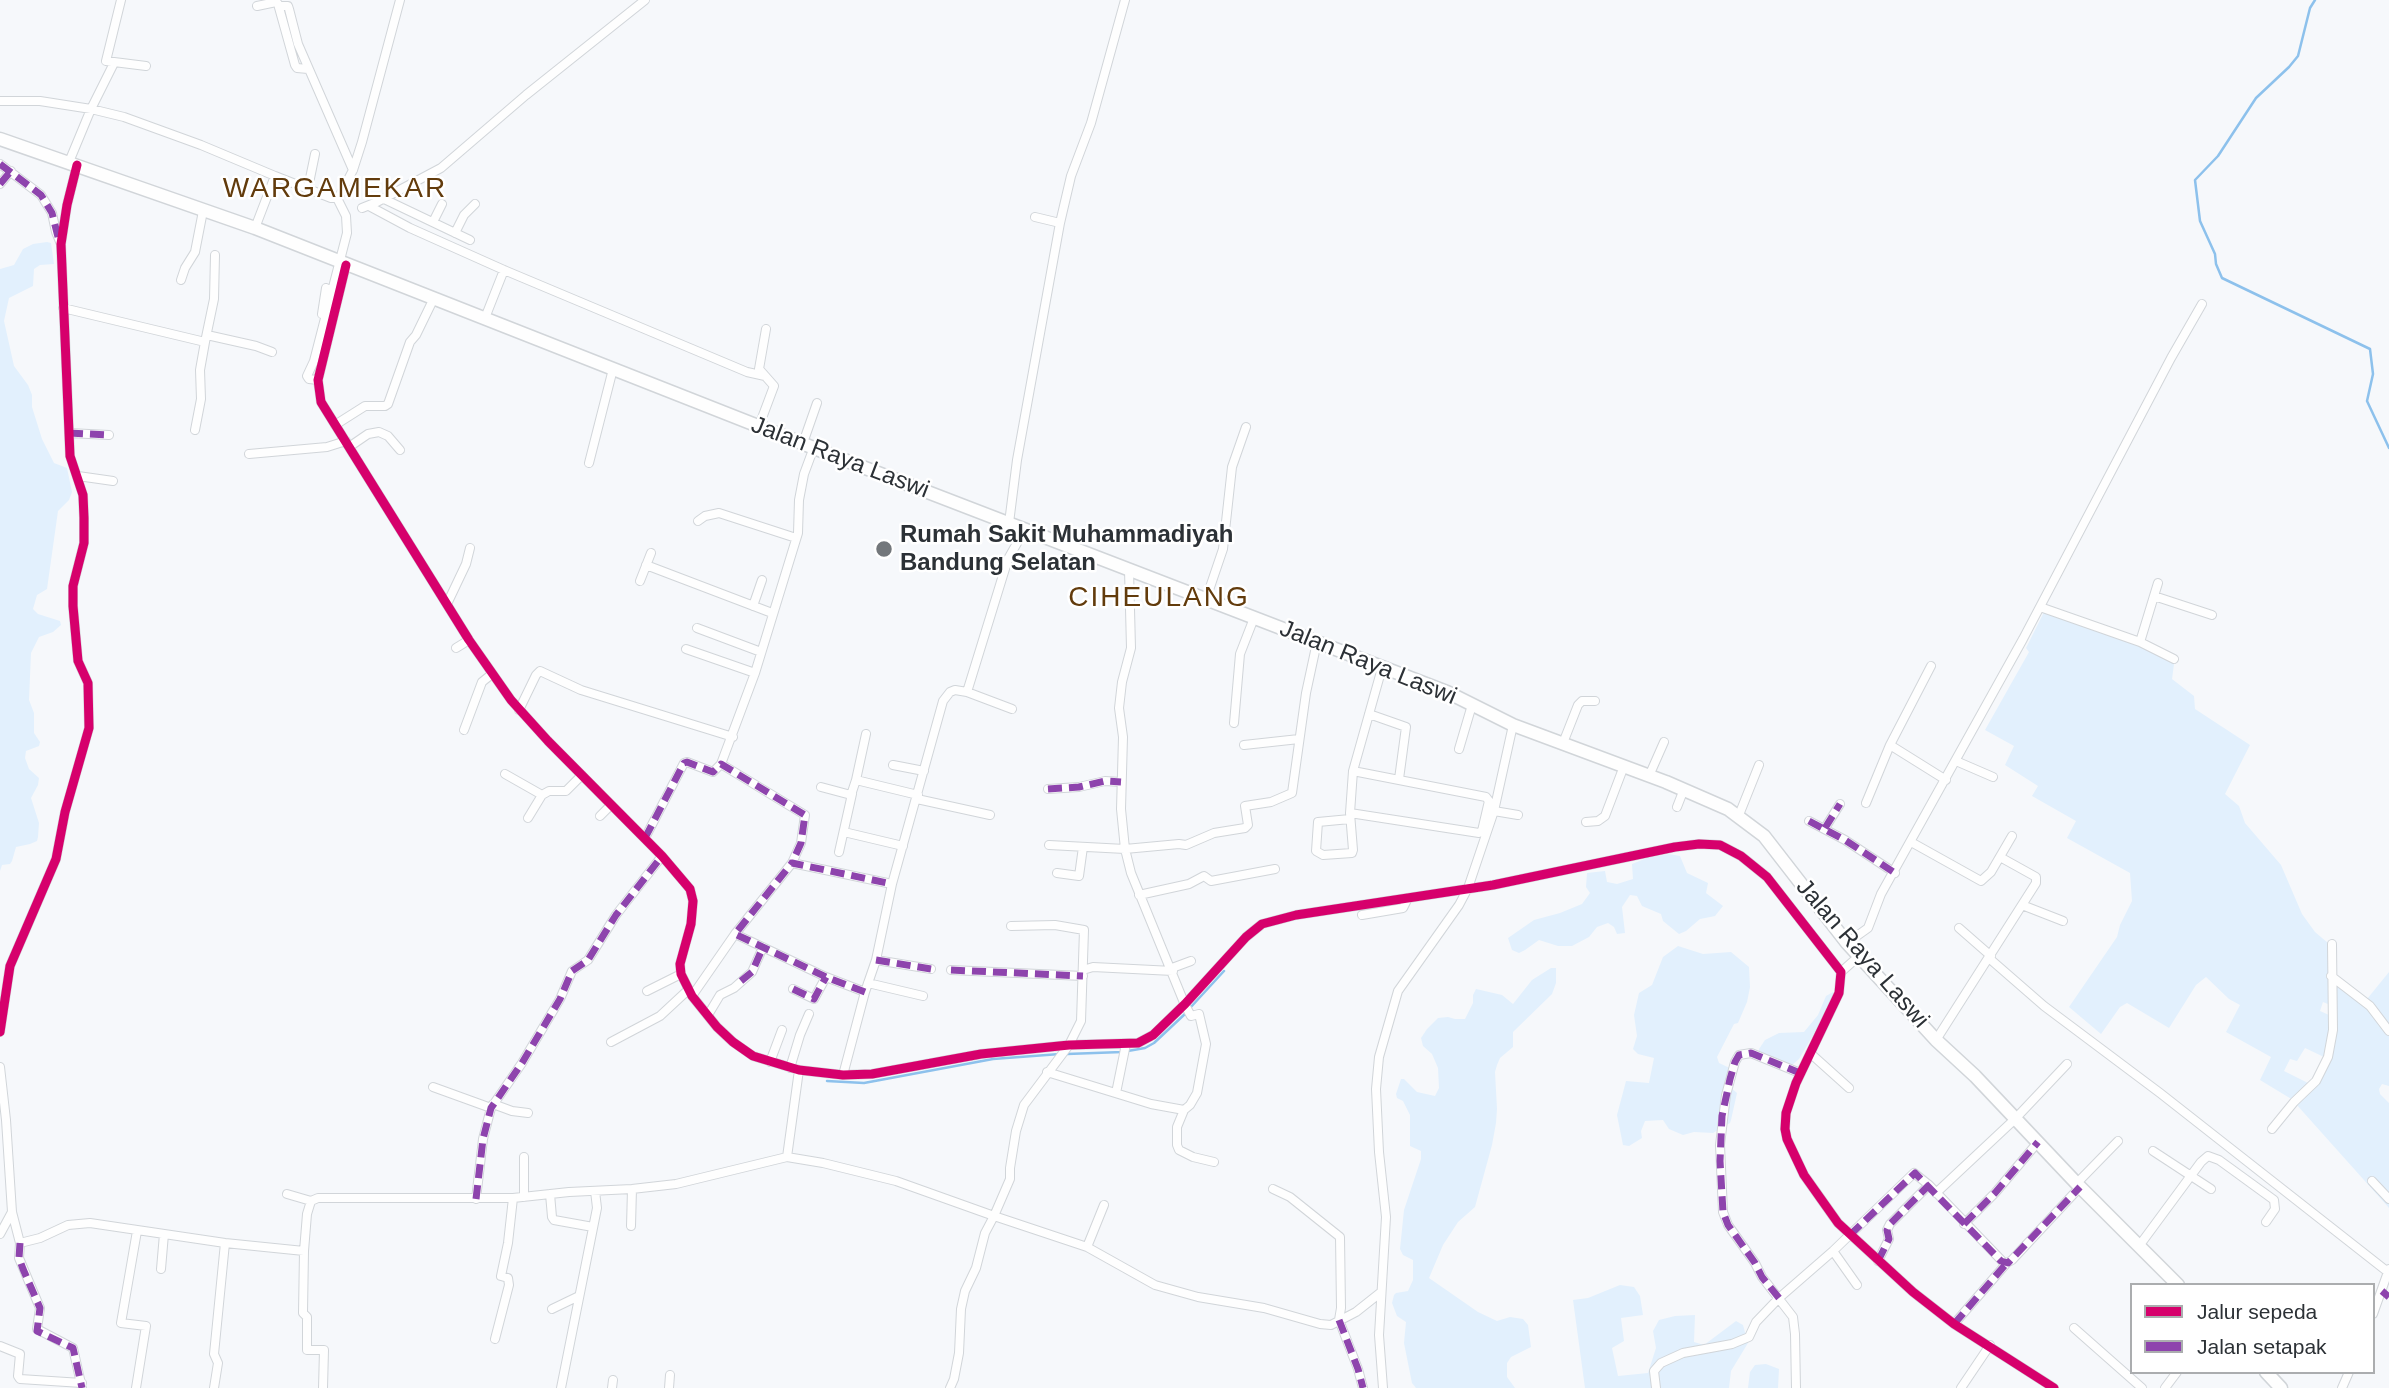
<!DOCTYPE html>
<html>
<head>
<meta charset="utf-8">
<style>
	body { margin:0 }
	#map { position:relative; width:2389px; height:1388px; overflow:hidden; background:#f6f8fb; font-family:Arial,sans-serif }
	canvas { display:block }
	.legend { position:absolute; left:2130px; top:1283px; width:245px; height:91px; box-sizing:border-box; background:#fff; border:2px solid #abadaf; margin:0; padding:9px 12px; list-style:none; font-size:21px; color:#2c3136 }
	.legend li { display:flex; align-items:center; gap:14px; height:35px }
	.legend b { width:35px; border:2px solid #abadaf }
</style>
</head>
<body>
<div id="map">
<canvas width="2389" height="1388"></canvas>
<ul class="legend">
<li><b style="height:9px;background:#d6006c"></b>Jalur sepeda</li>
<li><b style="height:9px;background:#8e44ad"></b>Jalan setapak</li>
</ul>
</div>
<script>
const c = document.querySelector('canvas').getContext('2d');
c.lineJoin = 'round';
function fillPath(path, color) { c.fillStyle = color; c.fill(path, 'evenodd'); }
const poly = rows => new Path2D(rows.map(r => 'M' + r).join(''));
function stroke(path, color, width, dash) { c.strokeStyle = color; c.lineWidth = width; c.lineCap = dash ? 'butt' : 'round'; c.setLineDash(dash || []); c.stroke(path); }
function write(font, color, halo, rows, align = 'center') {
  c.font = font + ' Arial,sans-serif'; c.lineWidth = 5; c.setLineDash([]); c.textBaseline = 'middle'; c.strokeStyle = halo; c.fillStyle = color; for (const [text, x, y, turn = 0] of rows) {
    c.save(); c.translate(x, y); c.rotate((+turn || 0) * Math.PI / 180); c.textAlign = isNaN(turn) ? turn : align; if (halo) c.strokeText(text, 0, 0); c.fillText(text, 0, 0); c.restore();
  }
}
fillPath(poly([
	[47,242,51,243,54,264,40,265,34,269,33,286,9,298,4,321,14,366,28,385,32,395,32,407,42,439,54,463,67,468,72,492,69,500,58,511,47,589,37,595,33,609,38,614,60,621,61,625,53,632,39,637,31,653,29,700,34,713,34,733,40,742,39,746,26,751,25,758,29,769,39,778,38,785,31,798,39,823,38,837,37,841,30,844,16,847,12,861,10,864,2,865,0,871,0,269,14,265,23,249,33,244],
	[2045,610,2135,642,2174,664,2172,679,2194,696,2195,709,2250,745,2225,794,2239,806,2245,823,2281,865,2302,914,2315,932,2328,943,2328,1004,2323,1002,2320,1011,2329,1015,2328,1048,2324,1057,2305,1048,2297,1061,2290,1059,2284,1071,2310,1084,2293,1100,2260,1080,2271,1057,2226,1032,2240,1005,2229,999,2206,977,2196,985,2169,1028,2127,1003,2120,1007,2101,1034,2069,1007,2117,937,2120,925,2132,901,2130,873,2067,838,2076,821,2032,796,2038,786,2005,765,2014,746,1985,730,2029,652,2026,648],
	[1669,854,1680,856,1687,873,1708,883,1706,893,1723,906,1715,916,1700,919,1686,931,1679,934,1663,921,1661,914,1642,906,1637,896,1630,895,1622,907,1625,933,1617,934,1614,927,1608,923,1597,927,1589,937,1572,946,1558,946,1539,940,1525,950,1519,953,1512,950,1508,938,1534,920,1560,913,1582,904,1590,893,1586,887,1587,873,1605,871,1607,882,1617,884,1633,879,1632,864,1647,858],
	[1678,946,1703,954,1731,952,1749,967,1750,987,1747,1002,1738,1023,1734,1024,1717,1057,1719,1063,1734,1070,1730,1087,1737,1093,1731,1120,1730,1123,1713,1133,1694,1132,1683,1135,1669,1129,1663,1120,1645,1121,1641,1131,1642,1138,1629,1146,1623,1145,1617,1115,1625,1085,1626,1081,1649,1083,1654,1058,1638,1054,1633,1049,1637,1036,1634,1015,1639,993,1652,985,1663,957],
	[1551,968,1556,968,1556,983,1552,994,1513,1032,1513,1047,1500,1058,1497,1065,1495,1072,1497,1109,1496,1123,1492,1145,1475,1207,1458,1222,1443,1245,1429,1278,1478,1312,1497,1321,1510,1317,1523,1319,1528,1325,1531,1347,1511,1357,1507,1363,1507,1377,1515,1388,1416,1388,1412,1383,1404,1343,1406,1322,1397,1316,1392,1303,1394,1295,1396,1293,1408,1291,1413,1280,1413,1260,1403,1255,1400,1249,1404,1210,1421,1159,1421,1151,1410,1146,1410,1115,1403,1101,1397,1098,1396,1094,1401,1079,1404,1079,1417,1092,1435,1096,1439,1088,1438,1068,1432,1054,1423,1046,1421,1038,1427,1029,1438,1018,1448,1017,1455,1019,1465,1019,1473,1003,1473,995,1476,989,1502,995,1513,1004,1532,980],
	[2389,972,2389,1086,2382,1084,2379,1089,2380,1094,2389,1103,2389,1208,2296,1104,2332,1052,2335,983,2363,1004],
	[1833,992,1834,996,1818,1027,1799,1059,1790,1067,1759,1053,1759,1049,1765,1040,1779,1033,1804,1032,1818,1015,1826,996],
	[1620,1285,1634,1287,1640,1296,1643,1315,1621,1318,1624,1341,1612,1348,1618,1376,1648,1373,1656,1348,1653,1331,1659,1320,1675,1316,1695,1315,1694,1342,1704,1345,1736,1321,1743,1325,1748,1343,1731,1371,1729,1388,1585,1388,1573,1300,1588,1298],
	[1766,1364,1779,1369,1778,1388,1748,1388,1750,1372,1755,1365]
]), '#e2f0fd');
stroke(poly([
	[2315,0,2310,8,2298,56,2289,67,2256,98,2218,156,2195,180,2200,221,2215,254,2216,264,2222,278,2370,349,2373,374,2367,401,2389,448],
	[1190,1008,1224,971],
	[1067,1054,1122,1052,1145,1048,1154,1043,1186,1013],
	[827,1081,864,1083,993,1059,1060,1054]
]), '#8dc1ec', 2.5);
const minor = poly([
	[121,0,106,61,146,66],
	[275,0,278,4,295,65,297,68,308,69],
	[257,6,276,2],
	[279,6,288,6,289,9,298,44,353,170],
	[0,101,40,101,91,109,124,117,201,145,275,176],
	[69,162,91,109,114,63],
	[0,164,41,195,52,213,56,232,61,244],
	[0,184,11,171],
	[308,188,315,154],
	[384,199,470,240],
	[369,206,410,228,504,270,747,372,765,376],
	[362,208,377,202,441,168,526,95,645,0],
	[1035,217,1060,223],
	[433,222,442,204],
	[255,228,275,176,331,198,337,198,340,195,353,170,362,142,400,0],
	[455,233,464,215,475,204],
	[346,265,318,380,321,402,469,640,511,700,548,741,662,856,690,889,693,901,691,924,680,964,681,974,692,996,717,1027,733,1042,753,1056,799,1070,843,1075,872,1074,981,1054,1069,1045,1138,1043,1153,1035,1185,1004,1246,937,1262,924,1296,915,1493,885,1675,847,1699,844,1720,845,1741,856,1767,877,1841,972,1839,993,1796,1083,1786,1113,1785,1129,1787,1139,1804,1175,1838,1223,1913,1292,1954,1324,2054,1388],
	[181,280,185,268,195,252,203,211],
	[63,308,205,342,214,299,215,255],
	[322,314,326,288],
	[485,318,504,270],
	[207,335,256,346,272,352],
	[318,380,309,379,307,376,314,361,347,233,346,216,337,198],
	[335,425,365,406,385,406,388,404,410,342,416,335,434,298],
	[759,426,774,386,759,369,766,329],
	[195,430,201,399,200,370,205,342],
	[69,433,109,435],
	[803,443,817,403],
	[349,447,368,434,379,432,388,436,400,450],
	[249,454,327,447,346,441],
	[589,463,613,369],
	[78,476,113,481],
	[698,521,705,516,719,513,796,538],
	[1009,523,1017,460,1060,223,1071,176,1091,123,1125,0],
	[646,565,772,613],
	[640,581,651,553],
	[2154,596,2158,583],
	[1206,599,1223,549,1232,467,1246,427],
	[447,604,466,564,470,548],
	[753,606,762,580],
	[2040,607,2140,642,2154,596,2212,615],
	[697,628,761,652],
	[2140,642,2174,659],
	[456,648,469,640],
	[686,649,755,673],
	[1931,666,1890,745,1946,780],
	[967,692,1012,709],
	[519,710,536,675,540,671,581,690,733,737],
	[1369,714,1406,727,1399,779],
	[1234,723,1240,654,1254,618],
	[464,730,482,682,492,674],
	[866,734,856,780,918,795],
	[1563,743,1578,705,1582,701,1595,701],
	[1244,745,1299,739],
	[1459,749,1472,705],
	[1956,761,1993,777],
	[721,764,805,815,801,843,792,863],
	[893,765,924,771],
	[505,774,542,795],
	[1649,776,1664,742],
	[821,787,851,795,856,780],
	[1048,789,1079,787,1105,781,1121,782],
	[917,799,990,815],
	[1866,803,1890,745],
	[1677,807,1684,789],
	[1494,811,1518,815],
	[1350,813,1479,833,1482,831,1489,801,1486,797,1353,771],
	[1739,815,1759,765],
	[600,816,611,805],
	[528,818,542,795,549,791,566,791,582,775],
	[1350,819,1318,822,1316,851,1323,855,1352,853,1353,850,1350,813,1353,771,1382,668],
	[1809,821,1845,840,1895,873],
	[1586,822,1598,821,1605,816,1624,766],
	[1825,828,1840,804],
	[844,832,903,846],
	[645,838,684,763,687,762,713,772,721,764,755,673,798,533,799,500,804,474,814,447],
	[1911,842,1981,881,1991,872,2012,836],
	[1049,845,1125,849,1179,844,1186,845,1214,833,1245,828,1248,825,1245,806,1271,802,1292,793,1306,693,1317,642],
	[839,852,852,794],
	[1057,873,1079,876,1083,847],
	[1139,895,1189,884,1204,876,1211,881,1275,869],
	[2022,905,2063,921],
	[1362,915,1403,908,1408,898],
	[1011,926,1055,925,1084,930,1081,1021,1069,1045,1024,1105,1016,1131,1010,1168,1010,1179,994,1216,1087,1247,1155,1285,1198,1297,1264,1308,1320,1324,1331,1325,1356,1312,1380,1293],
	[1959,928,1991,956],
	[735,934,826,977,865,992],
	[1847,943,1868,928,1881,894,2023,639,2171,358,2202,304],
	[1990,959,2044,1006,2160,1093,2388,1272],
	[876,960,931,969],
	[1172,968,1191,961],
	[951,970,1083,976],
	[1083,970,1093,967,1173,971],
	[1841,972,1859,956],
	[2331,976,2370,1006,2389,1031],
	[868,983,923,996],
	[793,989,814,999,826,977],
	[647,991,681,974],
	[692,996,735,934,792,863,892,884],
	[708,1015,720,995,734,988,752,972,763,947],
	[0,1032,10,966,56,859,65,812,89,728,88,683,78,661,73,606,73,586,84,543,84,518,83,495,70,456,61,244,67,205,77,165],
	[1936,1040,2036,883,2036,877,2000,857],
	[611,1042,660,1016,688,990],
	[1810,1053,1849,1088],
	[770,1062,782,1030],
	[0,1067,6,1120,12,1212,20,1243,19,1258,40,1308,37,1329,73,1348,82,1388],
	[790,1068,800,1035,809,1014],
	[799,1070,787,1157,823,1163,896,1181,994,1216,985,1233,976,1268,965,1291,961,1309,959,1353,954,1379,950,1388],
	[1047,1072,1151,1104,1184,1110,1190,1105,1197,1093,1206,1044,1199,1014,1191,1016,1185,1005,1131,873,1125,849,1121,809,1123,737,1119,708,1122,682,1131,648,1129,570],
	[843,1075,865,992,876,960,892,884,943,701,950,692,955,690,967,692,1008,559,1025,529],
	[433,1087,491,1108],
	[1116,1093,1126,1044],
	[493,1104,512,1111,528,1113],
	[1184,1110,1177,1127,1177,1145,1179,1150,1193,1157,1214,1162],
	[2272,1129,2294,1102,2316,1081,2328,1057,2333,1030,2332,944],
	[2153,1151,2211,1189],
	[524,1157,524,1197],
	[2372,1181,2389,1199],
	[2077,1183,2118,1141],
	[1273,1189,1290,1197,1340,1237,1341,1308,1339,1320,1358,1369,1363,1388],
	[1936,1193,2015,1119,2067,1064],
	[287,1194,311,1201],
	[550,1194,552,1217,554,1220,593,1227],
	[476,1199,483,1139,491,1108,522,1063,560,999,572,971,588,960,616,915,662,856],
	[1964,1224,1995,1193,2038,1142],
	[631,1226,632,1189],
	[0,1234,12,1212],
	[20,1243,40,1238,68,1225,90,1223,225,1243,304,1251],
	[2139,1246,2201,1162,2208,1156,2219,1160,2274,1200,2275,1209,2266,1222],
	[1087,1247,1104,1205],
	[1833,1251,1857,1285],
	[1878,1261,1889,1239,1887,1230,1890,1224,1929,1185],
	[161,1269,164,1234],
	[552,1309,579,1296],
	[2373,1314,2389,1269],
	[1954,1324,2006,1264],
	[2074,1328,2142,1388],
	[495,1339,509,1285,508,1278,501,1276,508,1243,513,1198],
	[0,1346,20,1354,18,1376,20,1379,82,1383],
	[136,1388,146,1326,121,1323,137,1231],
	[214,1388,218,1363,214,1354,225,1243],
	[323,1388,324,1350,307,1350,307,1317,303,1313,304,1251,307,1214,311,1201,318,1198,513,1198,569,1192,632,1189,676,1184,787,1157],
	[561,1388,597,1208,595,1191],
	[612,1388,613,1380],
	[669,1388,670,1375],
	[1383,1388,1379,1335,1386,1217,1379,1152,1376,1089,1379,1057,1398,991,1459,905,1468,888,1494,811,1513,725],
	[1656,1388,1654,1371,1661,1363,1683,1353,1732,1344,1749,1337,1756,1322,1779,1298,1833,1251,1914,1173,1929,1185,2005,1264,2012,1260,2080,1187],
	[1796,1388,1795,1334,1793,1317,1762,1277,1755,1263,1728,1225,1723,1212,1720,1145,1726,1095,1735,1062,1739,1055,1751,1053,1800,1073],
	[1961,1388,1990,1345],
	[2165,1388,2177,1372],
	[2342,1388,2349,1372]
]);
const primary = poly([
	[0,139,255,228,847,461,1447,692,1513,725,1666,782,1728,809,1764,836,1847,943,1936,1040,1975,1076,2080,1187,2178,1285],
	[2266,1372,2281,1388]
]);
stroke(minor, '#d1d5d9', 10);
stroke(primary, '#d1d5d9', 15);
stroke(minor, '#fefefe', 8);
stroke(primary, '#fefefe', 12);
stroke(poly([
	[0,164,41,195,52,213,58,237],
	[0,184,11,171],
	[69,433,109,435],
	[1048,789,1079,787,1105,781,1121,782],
	[1809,821,1845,840,1895,873],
	[1825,828,1840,804],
	[645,838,684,763,687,762,713,772,721,764,805,815,801,843,792,863],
	[876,960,931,969],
	[951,970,1083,976],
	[741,981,752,972,763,947],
	[793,989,814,999,826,977],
	[865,992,826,977,735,934,792,863,892,884],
	[476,1199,483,1139,491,1108,522,1063,560,999,572,971,588,960,616,915,662,856],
	[1964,1224,1995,1193,2038,1142],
	[1850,1235,1915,1173,2001,1261,2008,1263,2080,1187],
	[20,1243,19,1258,23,1269,40,1308,37,1331,73,1348,82,1388],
	[1878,1261,1889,1239,1887,1230,1890,1224,1929,1185],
	[2382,1291,2389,1297],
	[1779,1298,1762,1277,1755,1263,1728,1225,1723,1212,1720,1161,1722,1116,1730,1079,1735,1062,1739,1055,1751,1053,1800,1073],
	[1339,1320,1358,1369,1363,1388],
	[1954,1324,2006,1264]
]), '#8e44ad', 7, [14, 7]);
stroke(poly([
	[346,265,318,380,321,402,469,640,511,700,548,741,662,856,690,889,693,901,691,924,680,964,681,974,692,996,717,1027,733,1042,753,1056,799,1070,843,1075,872,1074,981,1054,1069,1045,1138,1043,1153,1035,1185,1004,1246,937,1262,924,1296,915,1493,885,1675,847,1699,844,1720,845,1741,856,1767,877,1841,972,1839,993,1796,1083,1786,1113,1785,1129,1787,1139,1804,1175,1838,1223,1913,1292,1954,1324,2054,1388],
	[0,1032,10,966,56,859,65,812,89,728,88,683,78,661,73,606,73,586,84,543,84,518,83,495,70,456,61,244,67,205,77,165]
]), '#d6006c', 9);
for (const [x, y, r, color] of [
	[884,549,9,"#73777b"]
]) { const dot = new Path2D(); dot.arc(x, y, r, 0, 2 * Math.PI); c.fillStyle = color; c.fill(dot); stroke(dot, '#fff', 2.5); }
write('24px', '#2c3136', '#fff', [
	["Jalan Raya Laswi",840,458,21],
	["Jalan Raya Laswi",1368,663,22],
	["Jalan Raya Laswi",1862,954,49]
]);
write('bold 24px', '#2c3136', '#fff', [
	["Rumah Sakit Muhammadiyah",900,535],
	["Bandung Selatan",900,563]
], 'left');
c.letterSpacing = '2px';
write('28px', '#623b0c', '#fff', [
	["WARGAMEKAR",335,189],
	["CIHEULANG",1159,598]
]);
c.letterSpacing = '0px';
</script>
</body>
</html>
